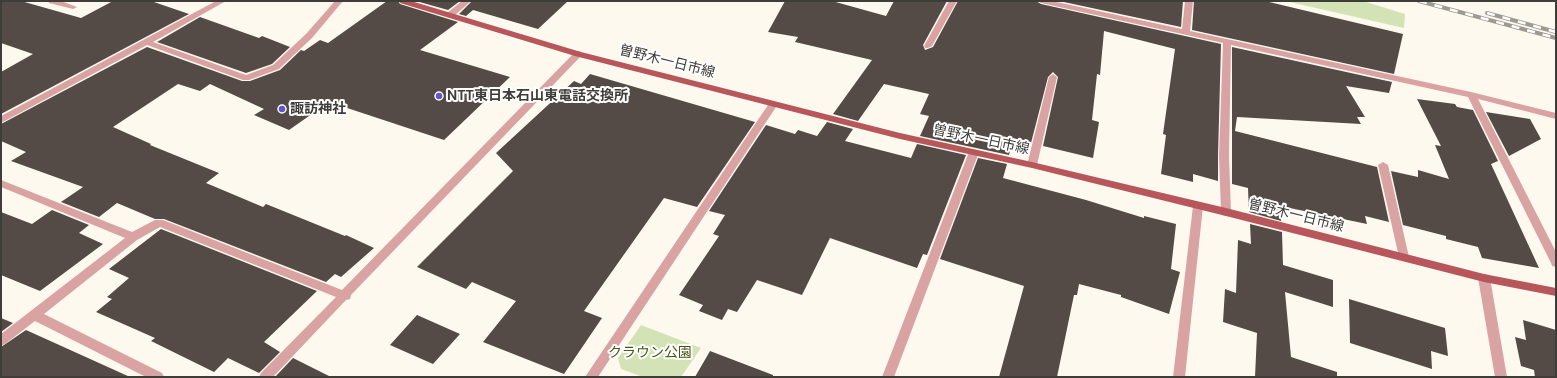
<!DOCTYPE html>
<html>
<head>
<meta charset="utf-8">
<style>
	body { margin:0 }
	#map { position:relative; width:1557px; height:378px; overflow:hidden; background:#fdf9ef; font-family:"DM Sans",sans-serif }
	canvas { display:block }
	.frame { position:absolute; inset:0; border:2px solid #3e3d39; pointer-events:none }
</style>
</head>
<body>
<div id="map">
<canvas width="1557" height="378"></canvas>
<div class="frame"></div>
</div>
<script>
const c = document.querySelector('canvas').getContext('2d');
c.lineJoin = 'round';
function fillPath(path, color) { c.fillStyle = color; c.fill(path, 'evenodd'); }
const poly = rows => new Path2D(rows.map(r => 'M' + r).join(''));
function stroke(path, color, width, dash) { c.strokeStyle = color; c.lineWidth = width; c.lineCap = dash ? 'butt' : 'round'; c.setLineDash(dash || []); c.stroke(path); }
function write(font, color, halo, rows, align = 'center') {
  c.font = font + ' "DM Sans","Noto Sans JP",sans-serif'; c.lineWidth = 4; c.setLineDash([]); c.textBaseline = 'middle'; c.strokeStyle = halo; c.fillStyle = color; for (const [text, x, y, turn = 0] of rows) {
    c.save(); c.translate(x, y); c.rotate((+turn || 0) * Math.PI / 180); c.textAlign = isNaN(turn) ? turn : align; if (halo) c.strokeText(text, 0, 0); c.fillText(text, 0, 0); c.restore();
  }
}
fillPath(poly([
	[1285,1,1363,1,1405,14,1404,28],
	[641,325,701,348,681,377,643,377,621,369,618,358]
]), '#d4e3b6');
fillPath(poly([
	[1,1,21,1,81,18,113,1,151,1,189,14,1,114,1,72,33,54,1,43],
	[387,1,398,1,400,4,458,22,420,50,510,77,444,140,329,102,289,130,254,115,264,109,210,84,200,91,178,84,113,127,151,144,150,145,219,173,206,183,263,207,266,204,345,236,346,235,374,248,341,277,335,274,326,282,164,219,155,219,117,203,99,217,61,202,83,187,11,161,26,152,1,141,1,124,147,47,242,81,250,81,280,70,301,50,304,51,320,40,328,43],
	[416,1,460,1,448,10],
	[472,1,568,1,538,29,473,10,466,16,459,14],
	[785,1,832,1,886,16,894,1,947,1,923,45,925,50,933,47,958,1,1036,1,1041,4,1221,44,1218,156,1218,181,1193,174,1193,182,1161,174,1166,135,1163,134,1175,49,1104,31,1100,75,1097,74,1092,120,1099,122,1093,158,1043,146,1058,77,1053,72,1048,77,1031,143,1013,138,1009,155,920,136,929,116,920,114,929,94,884,84,858,121,833,114,872,60,795,42,798,37,768,32],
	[1059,1,1183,1,1181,27],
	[1194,1,1265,1,1403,34,1394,74,1192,30],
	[200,17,259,38,262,36,290,47,272,64,246,73,157,42],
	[1232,47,1392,82,1389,93,1346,86,1365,117,1357,117,1361,124,1237,117,1235,131,1377,167,1389,222,1365,216,1367,224,1280,206,1281,221,1249,212,1248,188,1232,184],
	[590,74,755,122,697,207,664,198,584,311,602,318,564,374,483,342,516,301,472,282,466,289,417,267,513,171,496,153,574,81,581,84],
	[1417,99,1455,104,1457,107,1473,110,1498,161,1491,164,1539,268,1482,258,1478,247,1446,239,1446,236,1403,225,1391,171,1418,177,1418,170,1449,179,1435,145,1441,146],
	[1486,112,1530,119,1541,139,1509,156],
	[827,122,853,129,845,141,911,158,917,144,966,155,927,255,923,254,917,268,830,238,802,295,757,280,737,312,728,309,722,320,699,311,703,305,679,295,719,236,713,234,725,215,709,211,766,125,795,134,798,130,817,136],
	[978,158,1007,164,1003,178,1086,200,1144,218,1144,216,1176,224,1171,269,1180,272,1169,314,1121,297,1121,295,1079,284,1077,295,1074,295,1057,377,999,377,1024,286,940,259],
	[52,210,89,225,79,233,103,244,40,291,1,275,1,212,32,224],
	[1250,224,1282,232,1283,265,1333,280,1333,307,1285,292,1291,357,1337,372,1337,377,1255,377,1257,333,1223,322,1225,289,1236,293,1238,240,1251,244],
	[161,229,317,291,264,342,280,352,259,373,228,358,214,372,151,341,155,338,96,312,112,299,107,297,129,278,109,269],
	[1349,299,1445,328,1448,356,1431,351,1432,369,1350,343],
	[417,315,460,334,433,364,390,345],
	[1,318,13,323,1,332],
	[1523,320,1556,330,1556,377,1535,377,1534,370,1521,366,1515,337,1526,340],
	[26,330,130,377,1,377,1,347],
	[710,351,773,375,773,377,695,377],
	[293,358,331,377,275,377]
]), '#544b47');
fillPath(poly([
	[48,1,61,1,77,7,73,9,49,3,48,1],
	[216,1,226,1,153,42,246,75,273,65,306,34,335,1,343,1,312,38,279,69,249,80,243,80,147,45,1,123,1,116,216,1],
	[462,1,471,1,453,17,447,17,447,13,462,1],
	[949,1,957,1,932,46,928,48,925,48,924,46,949,1],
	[1037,1,1052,1,1182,29,1185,1,1193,1,1190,31,1471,92,1556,113,1556,119,1478,99,1556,252,1556,267,1552,266,1551,263,1468,97,1231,45,1229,156,1231,212,1230,215,1226,216,1222,215,1221,212,1219,156,1223,43,1041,3,1037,1],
	[578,51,581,52,582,54,581,56,351,295,350,299,346,300,273,377,259,377,261,373,336,297,160,227,137,240,44,314,162,373,164,377,146,377,35,321,5,344,1,346,1,334,125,238,1,187,1,180,132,232,155,220,163,220,342,290,575,52,578,51],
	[1053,74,1057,77,1037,165,1032,168,1027,165,1049,77,1053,74],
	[773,101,778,104,598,377,585,377,770,102,773,101],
	[974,149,979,152,894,377,882,377,969,152,974,149],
	[1383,162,1388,165,1409,257,1408,260,1404,261,1400,260,1399,257,1378,165,1383,162],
	[1198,202,1202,203,1203,206,1185,377,1173,377,1193,206,1194,203,1198,202],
	[1484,274,1488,275,1490,278,1507,377,1495,377,1478,278,1480,275,1484,274]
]), '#daa3a3');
fillPath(poly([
	[399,1,411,1,581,52,900,133,1032,162,1226,208,1484,274,1556,288,1556,296,1484,282,1226,216,1032,168,900,139,575,56,400,3,399,1]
]), '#b7575b');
const rail = poly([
	[1419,1,1556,38],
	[1487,13,1556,32]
]);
stroke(rail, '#9d9a93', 4);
stroke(rail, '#fff', 2.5, [8]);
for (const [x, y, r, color] of [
	[439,96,4,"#6553cc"],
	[282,109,4,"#6553cc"]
]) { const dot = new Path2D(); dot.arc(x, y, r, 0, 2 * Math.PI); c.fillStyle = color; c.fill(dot); stroke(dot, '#fff', 1.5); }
write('14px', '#3e3d39', '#fff', [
	["曽野木一日市線",667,62,14],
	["曽野木一日市線",981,140,12],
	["曽野木一日市線",1296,216,14]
]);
write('bold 14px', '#3e3d39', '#fff', [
	["NTT東日本石山東電話交換所",447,96],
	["諏訪神社",290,109]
], 'left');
write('14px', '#475714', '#fff', [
	["クラウン公園",650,353]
]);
</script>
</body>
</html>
